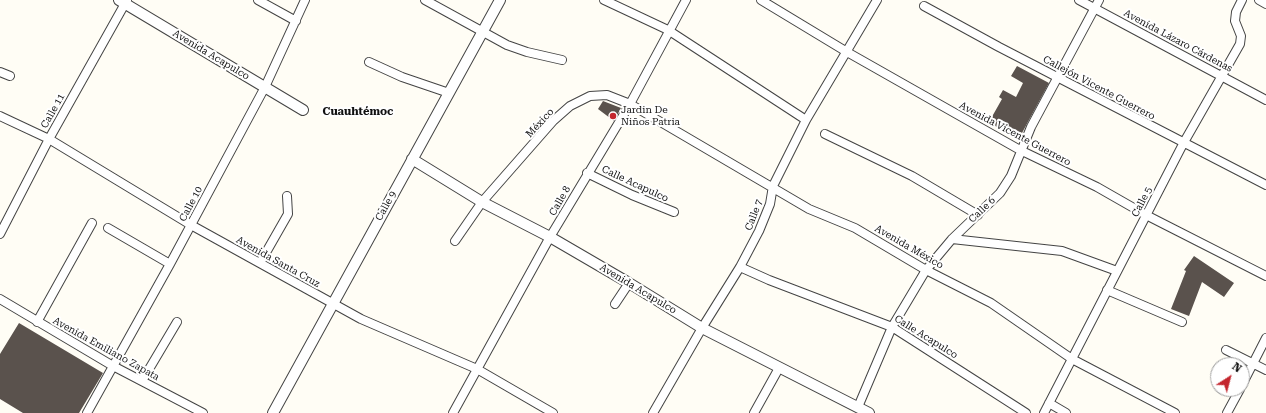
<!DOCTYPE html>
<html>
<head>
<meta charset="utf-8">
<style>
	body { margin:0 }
	#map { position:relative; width:1266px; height:413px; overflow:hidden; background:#fffdf5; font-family:"Roboto Serif",serif }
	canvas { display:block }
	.north { position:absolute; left:1210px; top:357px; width:40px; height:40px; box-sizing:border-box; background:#fff; border:1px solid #a0a0a0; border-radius:50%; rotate:36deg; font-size:11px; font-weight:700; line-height:16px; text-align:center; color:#111 }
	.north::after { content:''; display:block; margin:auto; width:14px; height:18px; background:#c4262e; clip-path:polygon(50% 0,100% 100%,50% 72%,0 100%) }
</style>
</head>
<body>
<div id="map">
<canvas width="1266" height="413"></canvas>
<div class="north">N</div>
</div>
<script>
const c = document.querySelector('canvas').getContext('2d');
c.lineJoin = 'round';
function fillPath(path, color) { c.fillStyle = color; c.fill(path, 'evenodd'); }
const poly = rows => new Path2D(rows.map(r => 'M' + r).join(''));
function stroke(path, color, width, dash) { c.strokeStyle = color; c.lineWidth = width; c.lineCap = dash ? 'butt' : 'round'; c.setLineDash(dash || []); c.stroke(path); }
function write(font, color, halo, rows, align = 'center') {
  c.font = font + ' "Roboto Serif",serif'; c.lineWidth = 4; c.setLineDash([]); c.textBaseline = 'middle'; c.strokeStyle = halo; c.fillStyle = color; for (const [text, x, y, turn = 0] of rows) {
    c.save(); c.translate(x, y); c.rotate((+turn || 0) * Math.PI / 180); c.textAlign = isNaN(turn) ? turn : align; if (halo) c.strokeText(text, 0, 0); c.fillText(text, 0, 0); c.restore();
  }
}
fillPath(poly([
	[1017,66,1049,83,1022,133,1020,132,1016,139,989,122,1002,99,999,97,1003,90,1016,97,1023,83,1011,76],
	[603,101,621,108,614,121,598,109],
	[1194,256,1234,283,1224,297,1202,282,1189,316,1171,309,1186,271,1184,270],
	[19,323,103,373,79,413,23,413,0,399,0,354]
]), '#5a524d');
const minor = poly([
	[258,0,296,21],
	[425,0,507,45,527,52,562,60],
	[604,0,668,30,806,120],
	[761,0,847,52,1020,150,1097,187,1146,215,1266,276],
	[1079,0,1266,100],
	[1259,0,1266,4],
	[924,6,999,47,1266,185],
	[369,62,402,77,449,93],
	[0,72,10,76],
	[0,116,49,139,191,225,361,319,477,369,553,413],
	[825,134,912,176,978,215],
	[587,173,632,195,674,212],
	[108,228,170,264],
	[0,234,49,139,127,0],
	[952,239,1062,251,1117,271],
	[455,241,482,202,553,121,570,106,590,96,607,95,630,104,809,209,855,228,926,270,991,303,1072,359,1175,413],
	[260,263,288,214,287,196],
	[740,267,769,280,892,327,1026,413],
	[1107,290,1182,322],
	[0,299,113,366,203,413],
	[615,304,629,283],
	[37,322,92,223],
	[1226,350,1266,370],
	[142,381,177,322],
	[1242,385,1266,338],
	[1049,403,1066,413],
	[858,407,892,327,926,270,952,239,1000,193,1011,176,1031,127,1099,0],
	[87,413,170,264,265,87,305,0],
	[453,413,550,237,630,104,686,0],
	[653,413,702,328,740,267,759,231,770,204,773,186,806,120,877,0],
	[754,413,779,368],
	[1044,413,1183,144,1240,44,1241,36,1235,21,1236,12,1242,0],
	[1227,413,1240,389]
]);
const tertiary = poly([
	[119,0,303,110],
	[412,159,482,202,550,237,629,283,702,328,869,413],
	[273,413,500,0]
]);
stroke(minor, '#444', 10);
stroke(tertiary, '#444', 12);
stroke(minor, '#fff', 8);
stroke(tertiary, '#fff', 10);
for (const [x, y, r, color] of [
	[613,116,4,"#c4262e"]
]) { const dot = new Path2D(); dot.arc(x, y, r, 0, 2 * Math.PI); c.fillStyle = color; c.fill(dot); stroke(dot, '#fff', 1.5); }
write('10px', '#111', '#fff', [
	["Avenida Lázaro Cárdenas",1178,41,28],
	["Avenida Acapulco",211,55,31],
	["Callejón Vicente Guerrero",1099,88,28],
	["Calle 11",53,111,-61],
	["México",540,123,-47],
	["Avenida Vicente Guerrero",1015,134,28],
	["Calle Acapulco",635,184,25],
	["Calle 8",560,201,-60],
	["Calle 5",1142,202,-63],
	["Calle 10",191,204,-62],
	["Calle 9",386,206,-61],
	["Calle 6",982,210,-44],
	["Calle 7",754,215,-69],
	["Avenida México",909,247,30],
	["Avenida Santa Cruz",278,262,29],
	["Avenida Acapulco",638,289,31],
	["Calle Acapulco",926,337,32],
	["Avenida Emiliano Zapata",106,349,29]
]);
write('10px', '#111', '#fff', [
	["Jardin De",621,110],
	["Niños Patria",621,122]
], 'left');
write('bold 11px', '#111', '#fff', [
	["Cuauhtémoc",358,112]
]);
</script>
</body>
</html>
